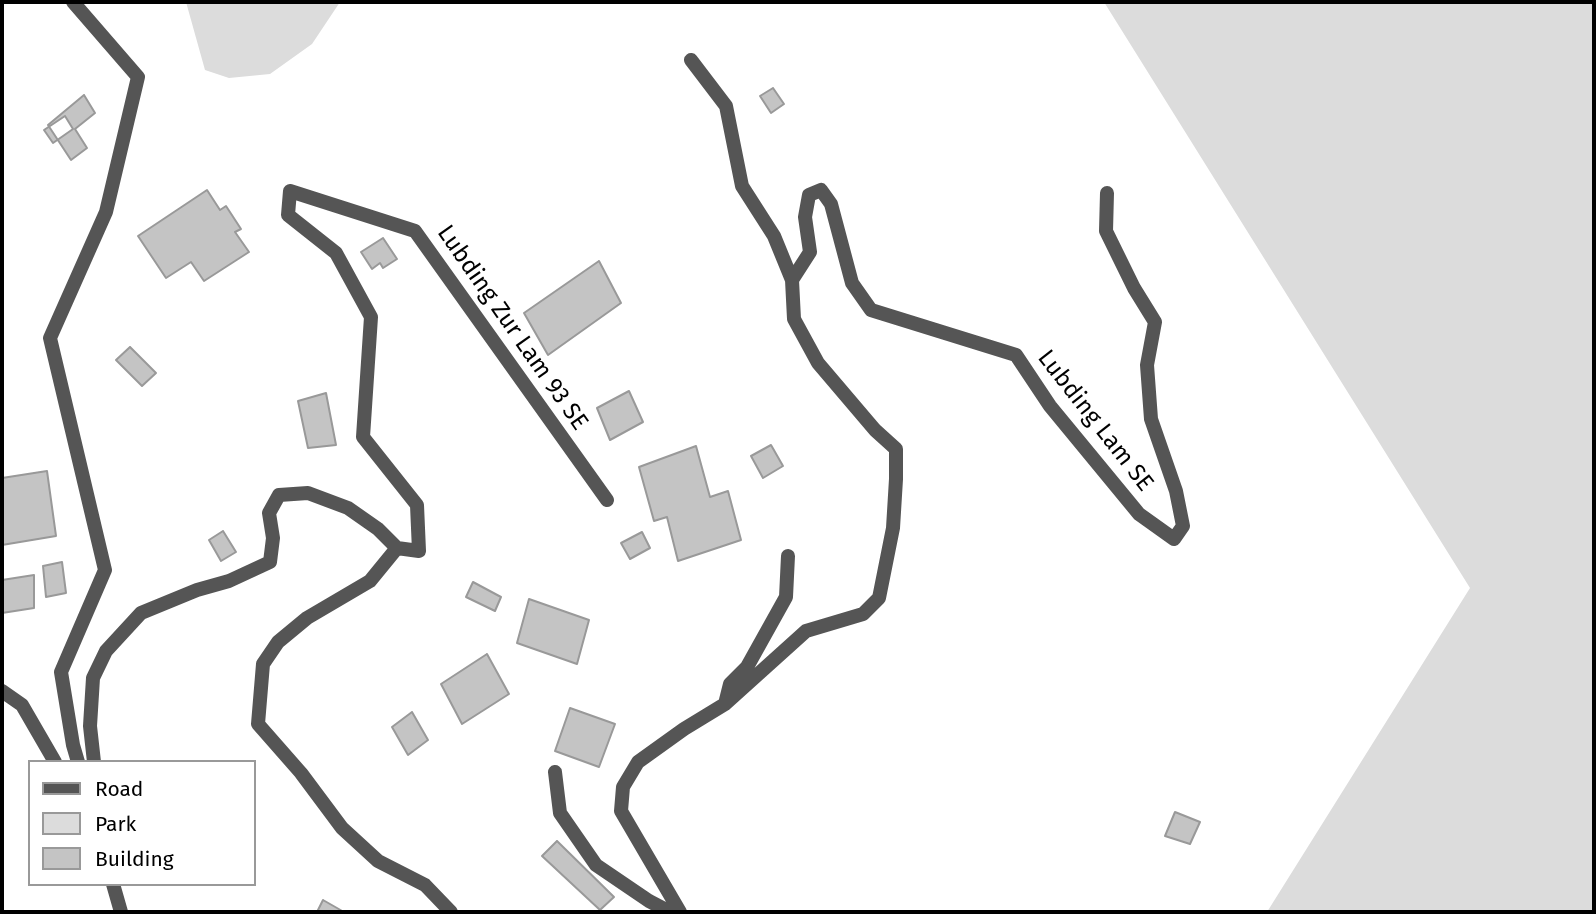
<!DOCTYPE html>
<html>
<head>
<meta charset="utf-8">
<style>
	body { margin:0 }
	#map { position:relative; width:1596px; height:914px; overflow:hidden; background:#fff; font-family:"Fira Sans",sans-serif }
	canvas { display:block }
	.frame { position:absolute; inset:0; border:4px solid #000; pointer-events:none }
	.legend { position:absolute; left:28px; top:760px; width:228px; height:126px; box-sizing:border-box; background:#fff; border:2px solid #999; margin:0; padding:9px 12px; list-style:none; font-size:21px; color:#000 }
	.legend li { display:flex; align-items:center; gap:14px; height:35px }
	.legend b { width:35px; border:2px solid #999 }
</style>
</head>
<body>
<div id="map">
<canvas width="1596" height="914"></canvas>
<div class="frame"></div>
<ul class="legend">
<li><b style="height:9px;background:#555"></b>Road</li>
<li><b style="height:19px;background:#dcdcdc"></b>Park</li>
<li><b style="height:19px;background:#c4c4c4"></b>Building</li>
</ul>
</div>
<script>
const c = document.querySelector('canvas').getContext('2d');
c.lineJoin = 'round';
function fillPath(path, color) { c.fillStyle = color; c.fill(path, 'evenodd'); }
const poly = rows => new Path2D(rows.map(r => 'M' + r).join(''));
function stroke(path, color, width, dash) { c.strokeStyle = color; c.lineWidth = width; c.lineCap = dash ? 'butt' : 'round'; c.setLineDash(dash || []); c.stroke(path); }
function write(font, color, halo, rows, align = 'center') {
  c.font = font + ' "Fira Sans",sans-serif'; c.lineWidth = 5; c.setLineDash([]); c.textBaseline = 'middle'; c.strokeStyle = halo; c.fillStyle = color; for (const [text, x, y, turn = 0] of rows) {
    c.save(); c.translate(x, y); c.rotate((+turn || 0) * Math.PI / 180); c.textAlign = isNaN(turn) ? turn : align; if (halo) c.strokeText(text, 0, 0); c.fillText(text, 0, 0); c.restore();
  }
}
fillPath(poly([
	[186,2,340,2,312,44,270,74,229,78,205,70],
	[1104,2,1594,2,1594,912,1267,912,1470,588]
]), '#dcdcdc');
const building = poly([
	[773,88,784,104,771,113,760,96,773,88],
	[84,95,95,113,75,129,87,148,71,160,48,125,84,95],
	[65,116,73,129,53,143,44,130,65,116],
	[207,190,220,210,226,206,241,229,235,232,249,252,204,281,191,262,166,278,138,236,207,190],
	[383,238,397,259,383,268,380,263,372,269,361,252,383,238],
	[599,261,621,303,548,355,524,313,599,261],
	[130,347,156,373,142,386,116,360,130,347],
	[629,391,643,422,610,440,597,408,629,391],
	[326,393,336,445,308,448,298,401,326,393],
	[771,445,783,466,763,478,751,456,771,445],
	[696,446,710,497,728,491,741,540,678,561,667,517,654,521,639,467,696,446],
	[47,471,56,536,2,545,2,478,47,471],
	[223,531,236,552,221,561,209,540,223,531],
	[642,532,650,548,630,559,621,543,642,532],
	[62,562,66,593,46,597,43,566,62,562],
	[34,575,34,608,2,613,2,580,34,575],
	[473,582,501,597,495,611,466,597,473,582],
	[529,599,589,620,577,664,517,643,529,599],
	[487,654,509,694,462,724,441,684,487,654],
	[570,708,615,724,599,767,555,751,570,708],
	[412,712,428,740,408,755,392,727,412,712],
	[1175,812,1200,822,1190,844,1165,836,1175,812],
	[557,841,614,897,600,910,542,856,557,841],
	[323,900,344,912,317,912,323,900]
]);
fillPath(building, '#c4c4c4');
stroke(building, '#999', 2);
stroke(poly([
	[73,2,138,77,106,212,50,338,105,570,61,672,73,745,78,762],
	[691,60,726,106,742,186,774,236,792,280],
	[397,548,419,551,417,505,363,437,371,317,336,253,288,215,290,191,415,231,607,500],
	[2,691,22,705,55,762],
	[725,704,730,684,747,667,786,597,788,556],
	[94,762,90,726,93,678,106,651,141,613,197,590,229,581,270,562,273,538,269,513,279,495,308,493,348,508,378,529,397,548,370,581,307,618,278,642,263,664,258,724,301,773,342,828,378,861,425,885,451,912],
	[555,772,560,813,596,865,649,901,670,912],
	[113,884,121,912],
	[680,912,621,811,623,787,638,762,684,729,725,704,806,631,863,614,879,598,893,528,896,479,896,449,875,430,818,363,794,319,792,280,810,252,805,217,809,195,821,190,831,204,852,283,871,310,1016,355,1050,406,1139,514,1174,539,1183,526,1176,491,1151,419,1147,365,1155,322,1134,288,1106,231,1107,193]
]), '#555', 14);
write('24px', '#000', '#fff', [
	["Lubding Zur Lam 93 SE",512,328,55],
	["Lubding Lam SE",1095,421,52]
]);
</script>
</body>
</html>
